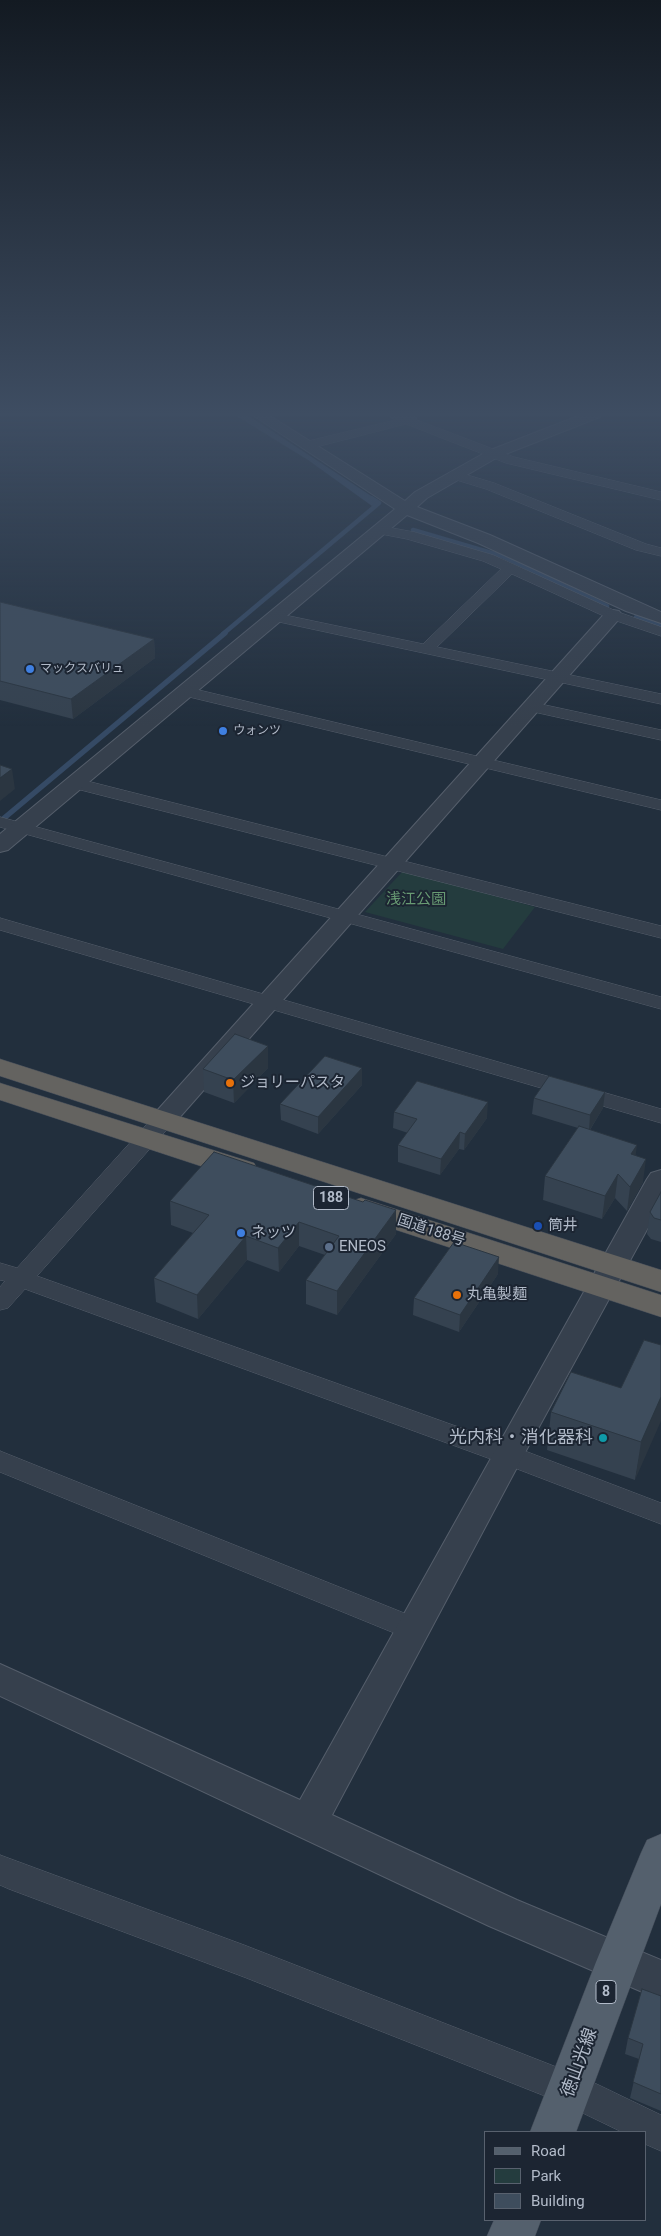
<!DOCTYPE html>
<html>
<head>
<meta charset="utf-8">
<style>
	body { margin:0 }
	#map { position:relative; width:661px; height:2236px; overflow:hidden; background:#222f3d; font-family:Roboto,sans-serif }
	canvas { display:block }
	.legend { position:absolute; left:484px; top:2131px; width:162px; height:90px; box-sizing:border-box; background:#1c2532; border:1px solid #58616e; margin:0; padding:6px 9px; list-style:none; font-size:15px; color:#b2bbc9 }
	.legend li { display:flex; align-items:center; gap:10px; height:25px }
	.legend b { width:25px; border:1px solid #58616e }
</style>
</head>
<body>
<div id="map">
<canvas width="661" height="2236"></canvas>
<ul class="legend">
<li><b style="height:6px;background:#54606d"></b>Road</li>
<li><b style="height:14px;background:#243c3e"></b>Park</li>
<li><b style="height:14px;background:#3e4d5d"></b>Building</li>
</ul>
</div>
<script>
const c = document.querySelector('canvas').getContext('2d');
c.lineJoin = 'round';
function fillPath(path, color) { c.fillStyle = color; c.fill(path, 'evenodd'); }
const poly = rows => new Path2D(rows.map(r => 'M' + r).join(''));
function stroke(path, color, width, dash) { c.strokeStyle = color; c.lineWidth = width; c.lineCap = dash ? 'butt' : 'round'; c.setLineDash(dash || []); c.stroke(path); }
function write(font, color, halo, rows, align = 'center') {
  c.font = font + ' Roboto,"Noto Sans JP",sans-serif'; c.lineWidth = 4; c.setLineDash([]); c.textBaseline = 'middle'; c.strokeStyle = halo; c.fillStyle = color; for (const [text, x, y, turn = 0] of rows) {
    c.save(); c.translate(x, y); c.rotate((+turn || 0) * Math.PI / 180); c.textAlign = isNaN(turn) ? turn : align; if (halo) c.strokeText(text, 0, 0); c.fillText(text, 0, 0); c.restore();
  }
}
fillPath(poly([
	[403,871,535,907,503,949,365,912]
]), '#243c3e');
fillPath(poly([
	[233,414,246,414,379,501,379,503,372,506,308,460]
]), '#354a65');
stroke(poly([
	[413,530,502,556,607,606],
	[636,617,661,625],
	[223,634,379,503,371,498]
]), '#354a65', 4.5);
stroke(poly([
	[3,819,225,633]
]), '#354a65', 5.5);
const minor = poly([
	[385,414,401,414,416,417,417,420,514,457,661,492,661,500,506,463,406,424,308,449,302,445,304,442,395,420,385,414],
	[454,471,494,483,646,544,661,548,661,556,636,550,486,489,450,478,448,475,450,472,454,471],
	[381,526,414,532,493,555,618,612,661,627,661,636,608,618,512,574,437,647,661,694,661,704,270,620,268,617,275,613,423,644,501,569,483,561,407,539,376,533,374,530,381,526],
	[186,687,661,800,661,810,181,695,178,692,181,689,186,687],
	[531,702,661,730,661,740,525,710,523,707,525,704,531,702],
	[75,778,661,926,661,938,69,787,67,783,69,779,75,778],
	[0,817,661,997,661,1009,0,827,0,817],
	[0,918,661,1109,661,1123,0,930,0,918],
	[163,1113,171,1115,174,1120,171,1125,37,1276,517,1448,661,1503,661,1524,499,1462,25,1289,8,1308,0,1310,0,1287,5,1281,0,1280,0,1263,17,1268,155,1115,163,1113],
	[0,1451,424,1621,428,1629,424,1637,414,1641,404,1637,0,1472,0,1451],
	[0,1855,244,1945,582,2077,661,2115,661,2151,645,2144,645,2132,622,2132,560,2102,244,1977,9,1889,0,1885,0,1855]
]);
const tertiary = poly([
	[251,414,267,414,405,501,415,492,488,451,583,414,602,414,600,417,498,457,427,498,417,507,490,535,661,612,661,623,626,611,478,543,407,515,8,850,0,852,0,834,395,509,251,414],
	[613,610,619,611,622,615,619,619,172,1126,163,1128,154,1126,150,1120,154,1114,607,611,613,610],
	[661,1170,661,1204,522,1458,332,1815,517,1900,661,1960,661,2000,489,1926,0,1696,0,1664,300,1800,647,1179,651,1173,661,1170]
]);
const primary = poly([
	[661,1834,661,1904,576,2132,530,2132,596,1962,641,1853,647,1840,661,1834],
	[494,2220,541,2220,535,2236,487,2236,494,2220]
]);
const trunk = poly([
	[0,1059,661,1270,661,1292,0,1076,0,1059],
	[0,1083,254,1163,258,1170,254,1177,244,1179,234,1177,0,1100,0,1083],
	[361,1198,661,1295,661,1317,351,1215,346,1208,351,1201,361,1198]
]);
stroke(minor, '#555e6b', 1);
stroke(tertiary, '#555e6b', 2);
stroke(primary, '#404956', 1);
stroke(trunk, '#424b58', 1);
fillPath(minor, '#36404d');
fillPath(tertiary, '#36404d');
fillPath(primary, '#54606d');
fillPath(trunk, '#646360');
fillPath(poly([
	[0,602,154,639,155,658,73,719,0,700],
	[268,1068,234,1103,204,1092,203,1069],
	[362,1068,362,1085,318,1134,281,1120,280,1104],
	[605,1092,603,1108,590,1130,636,1155,643,1182,627,1211,615,1198,602,1219,543,1200,545,1176,578,1128,532,1114,534,1098],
	[394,1112,487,1118,464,1150,459,1149,440,1175,398,1162,398,1145,408,1133,393,1128],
	[661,1192,661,1242,651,1239,647,1234,650,1212],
	[170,1201,396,1234,337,1315,306,1304,306,1280,325,1255,299,1246,279,1272,247,1260,198,1319,156,1302,154,1278,193,1233,171,1225],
	[498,1274,459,1332,413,1315,414,1298],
	[661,1345,635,1480,547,1450,551,1412,621,1388],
	[661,1996,661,2111,630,2098,639,2059,625,2054,628,2038]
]), '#354250');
fillPath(poly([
	[154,639,155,658,73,719,71,699],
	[12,769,15,789,0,801,0,778],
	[268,1046,268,1068,234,1103,233,1080],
	[362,1068,362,1085,318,1134,318,1117],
	[605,1092,603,1108,589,1131,590,1115],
	[488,1102,487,1118,464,1150,465,1134],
	[460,1132,459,1149,440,1175,441,1159],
	[637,1145,634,1168,631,1154],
	[646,1159,643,1182,627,1211,630,1187],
	[618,1174,615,1198,602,1219,605,1196],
	[396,1210,396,1234,337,1315,337,1291],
	[299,1222,299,1246,279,1272,278,1248],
	[246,1236,247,1260,198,1319,197,1295],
	[499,1257,498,1274,459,1332,460,1315],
	[661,1397,661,1421,635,1480,641,1442]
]), '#2b3641');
const building = poly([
	[0,602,154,639,71,699,0,681,0,602],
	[0,765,12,769,0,778,0,765],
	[235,1034,268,1046,233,1080,203,1069,235,1034],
	[325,1056,362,1068,318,1117,280,1104,325,1056],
	[549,1076,605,1092,590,1115,534,1098,549,1076],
	[417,1081,488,1102,465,1134,460,1132,441,1159,398,1145,417,1119,394,1112,417,1081],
	[579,1126,637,1145,631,1154,646,1159,630,1187,618,1174,605,1196,545,1176,579,1126],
	[214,1152,363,1202,365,1200,396,1210,337,1291,306,1280,339,1236,299,1222,278,1248,246,1236,197,1295,154,1278,209,1215,170,1201,214,1152],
	[661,1192,661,1220,654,1218,650,1212,661,1192],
	[454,1242,499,1257,460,1315,414,1298,454,1242],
	[644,1340,661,1345,661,1397,641,1442,551,1412,571,1372,621,1388,644,1340],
	[642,1989,661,1996,661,2094,633,2082,643,2044,628,2038,642,1989]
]);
fillPath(building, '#3e4d5d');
stroke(building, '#2b3641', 1);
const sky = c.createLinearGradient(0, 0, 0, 727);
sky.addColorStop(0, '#131a22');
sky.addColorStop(0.57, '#3e4d62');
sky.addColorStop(1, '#3e4d6200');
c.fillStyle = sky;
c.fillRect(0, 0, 661, 727);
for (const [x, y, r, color] of [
	[30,669,5,"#3f7fe0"],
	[223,731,5,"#3f7fe0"],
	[230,1083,5,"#e8710a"],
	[538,1226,5,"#1a4fb4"],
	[241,1233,5,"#3f7fe0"],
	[329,1247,5,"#5c6f8a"],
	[457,1295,5,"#e8710a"],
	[603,1438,5,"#0f9aa8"]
]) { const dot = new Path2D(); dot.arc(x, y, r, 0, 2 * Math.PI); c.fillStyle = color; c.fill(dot); stroke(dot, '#1c2532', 2); }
write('12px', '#b2bbc9', '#1c2532', [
	["マックスバリュ",40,669],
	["ウォンツ",233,731]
], 'left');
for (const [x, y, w] of [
	[331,1198,35],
	[606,1992,20]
]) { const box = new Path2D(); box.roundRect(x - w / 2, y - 11.5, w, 23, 4); c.fillStyle = '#1c2532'; c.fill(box); stroke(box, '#b2bbc9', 1); }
write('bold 14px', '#b2bbc9', null, [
	["188",331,1198],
	["8",606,1992]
]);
write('15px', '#689a73', '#1c2532', [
	["浅江公園",416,900]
]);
write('15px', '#b2bbc9', '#1c2532', [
	["ジョリーパスタ",240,1083],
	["筒井",548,1226],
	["ネッツ",251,1233],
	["ENEOS",339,1247],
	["丸亀製麺",467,1295]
], 'left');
write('15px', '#b2bbc9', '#1c2532', [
	["国道188号",431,1231,18]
]);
write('18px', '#b2bbc9', '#1c2532', [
	["光内科・消化器科",593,1438]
], 'right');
write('18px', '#b2bbc9', '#1c2532', [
	["徳山光線",580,2063,-70]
]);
</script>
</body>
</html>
